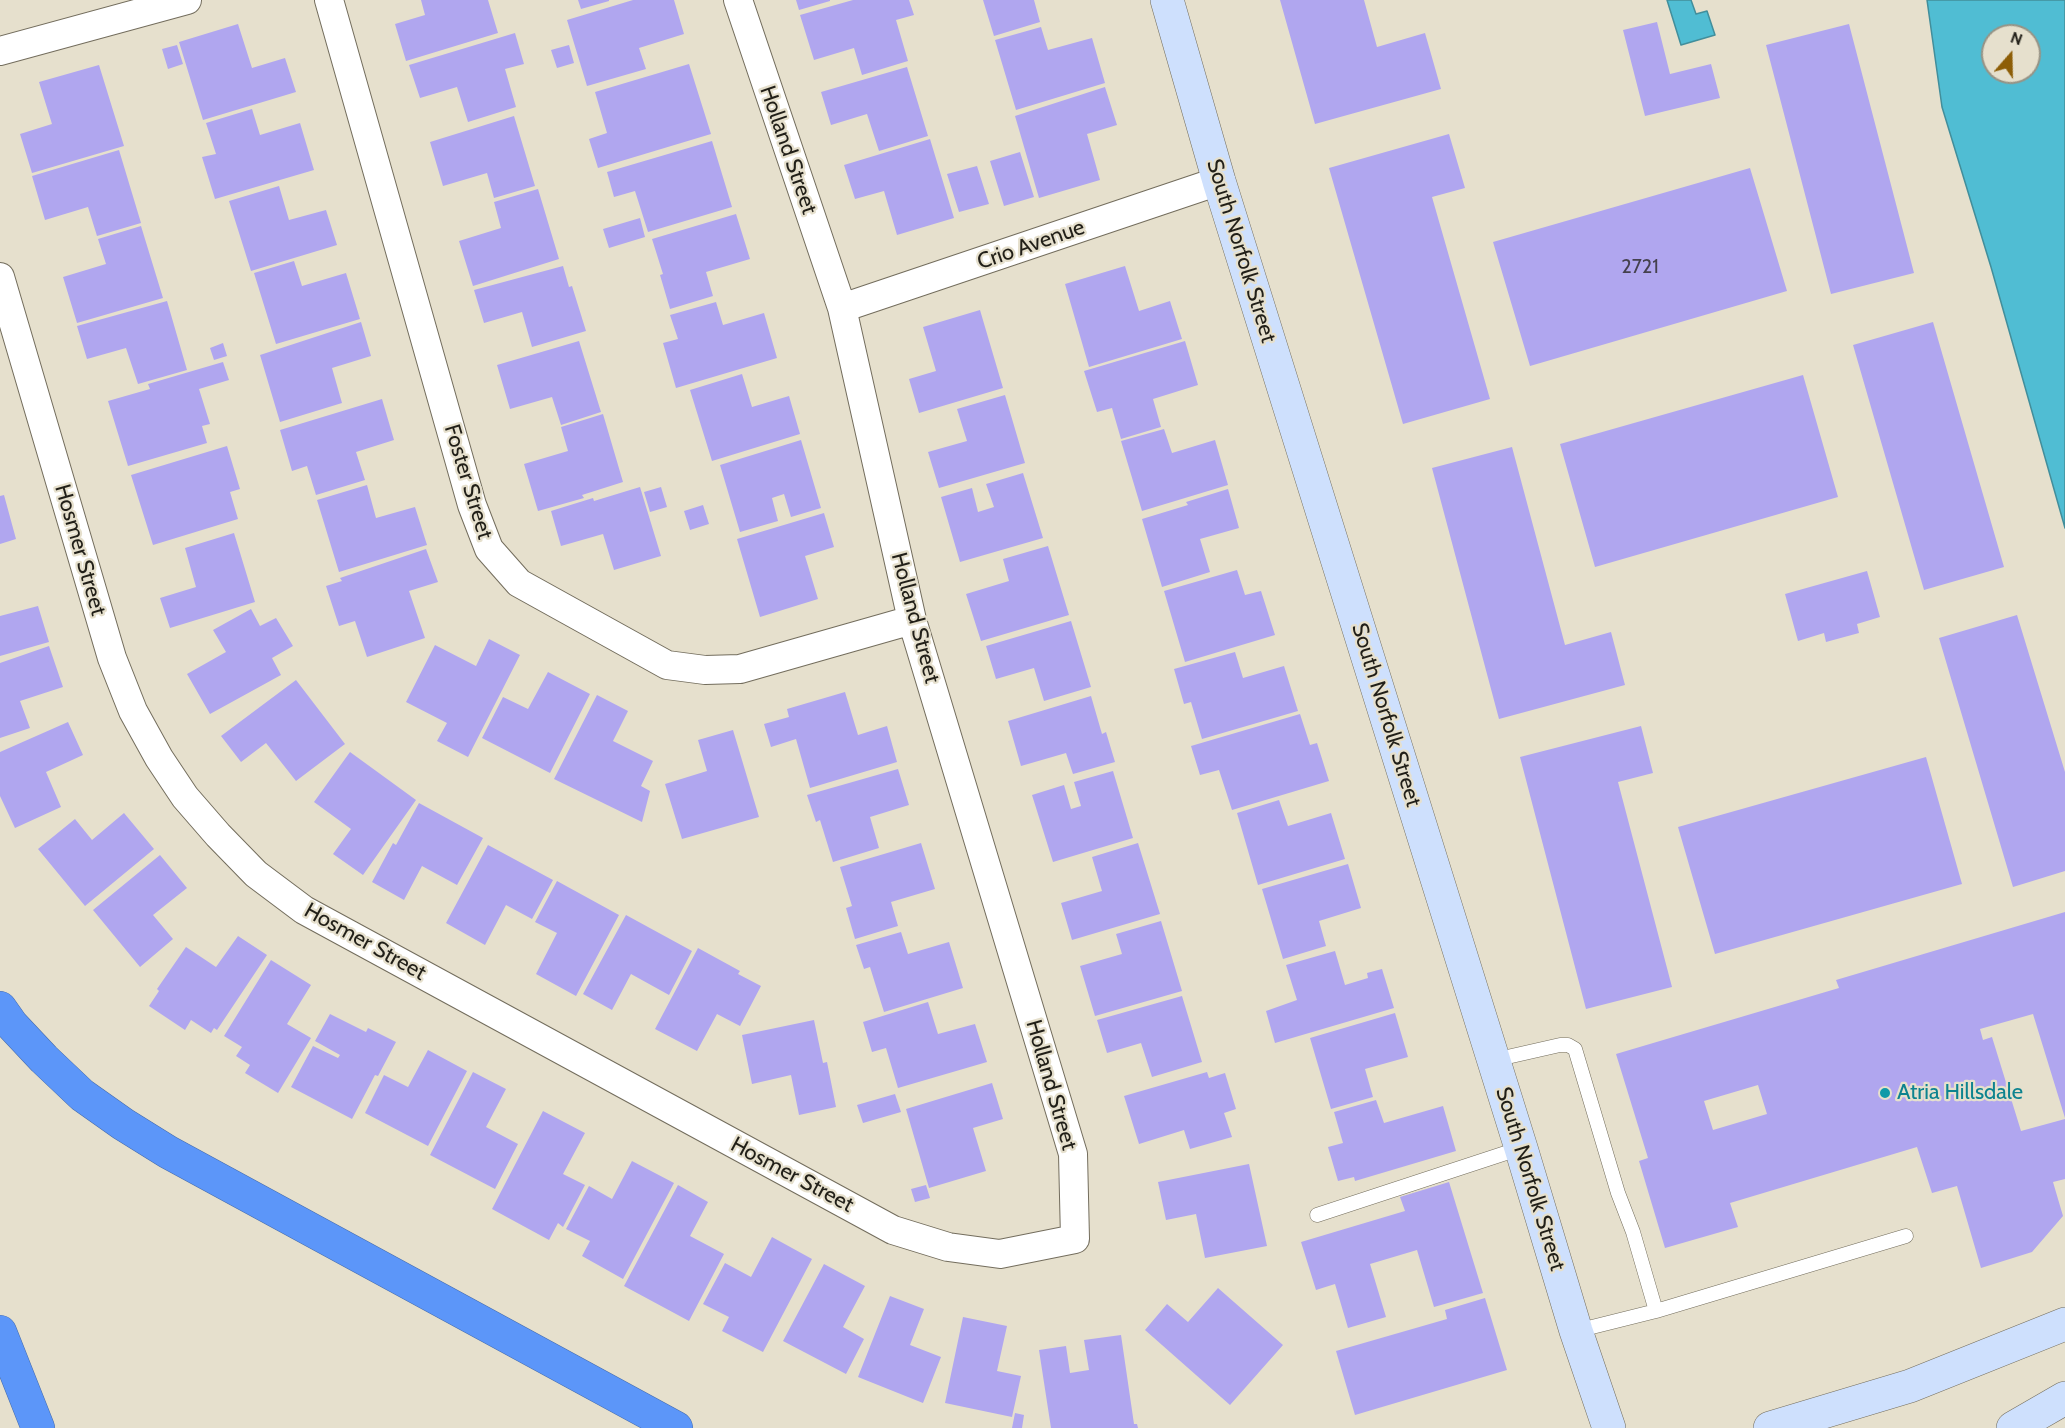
<!DOCTYPE html>
<html>
<head>
<meta charset="utf-8">
<style>
	body { margin:0 }
	#map { position:relative; width:2065px; height:1428px; overflow:hidden; background:#e6e0cd; font-family:Cabin,sans-serif }
	canvas { display:block }
	.north { position:absolute; left:1981px; top:24px; width:60px; height:60px; box-sizing:border-box; background:#e6e0cd; border:2px solid #979385; border-radius:50%; rotate:20deg; font-size:16px; font-weight:700; line-height:24px; text-align:center; color:#211f18 }
	.north::after { content:''; display:block; margin:auto; width:21px; height:27px; background:#8d5e07; clip-path:polygon(50% 0,100% 100%,50% 72%,0 100%) }
</style>
</head>
<body>
<div id="map">
<canvas width="2065" height="1428"></canvas>
<div class="north">N</div>
</div>
<script>
const c = document.querySelector('canvas').getContext('2d');
c.lineJoin = 'round';
function fillPath(path, color) { c.fillStyle = color; c.fill(path, 'evenodd'); }
const poly = rows => new Path2D(rows.map(r => 'M' + r).join(''));
function stroke(path, color, width, dash) { c.strokeStyle = color; c.lineWidth = width; c.lineCap = dash ? 'butt' : 'round'; c.setLineDash(dash || []); c.stroke(path); }
function write(font, color, halo, rows, align = 'center') {
  c.font = font + ' Cabin,sans-serif'; c.lineWidth = 4.5; c.setLineDash([]); c.textBaseline = 'middle'; c.strokeStyle = halo; c.fillStyle = color; for (const [text, x, y, turn = 0] of rows) {
    c.save(); c.translate(x, y); c.rotate((+turn || 0) * Math.PI / 180); c.textAlign = isNaN(turn) ? turn : align; if (halo) c.strokeText(text, 0, 0); c.fillText(text, 0, 0); c.restore();
  }
}
const water = poly([
	[1667,0,1691,0,1696,14,1707,11,1715,35,1681,45,1667,0],
	[1927,0,2065,0,2065,528,1991,267,1942,107,1927,0],
	[1993,36,2029,36,2029,72,1993,72,1993,36]
]);
fillPath(water, '#50bdd3');
stroke(water, '#428e9b', 1.5);
fillPath(poly([
	[421,0,488,0,498,33,406,61,395,24,425,15],
	[578,0,609,0,609,1,581,9],
	[633,0,674,0,684,34,639,48,646,69,587,86,567,20],
	[796,0,830,0,830,1,799,10],
	[853,0,909,0,914,15,896,20,908,61,862,75,854,48,814,60,800,15],
	[983,0,1034,0,1040,22,994,36],
	[1280,0,1364,0,1377,47,1425,33,1441,89,1315,124],
	[1657,22,1670,74,1711,64,1720,98,1645,116,1623,30],
	[238,24,252,68,285,58,296,92,203,120,179,42],
	[1849,24,1914,273,1831,294,1766,45],
	[1041,27,1048,50,1092,38,1105,83,1016,110,995,40],
	[515,33,524,64,505,69,516,107,468,122,457,87,420,98,409,65],
	[177,45,183,64,168,69,162,49],
	[569,45,574,63,557,68,551,50],
	[689,64,711,134,598,168,589,139,607,133,595,92],
	[99,65,124,146,32,173,20,134,52,124,39,82],
	[907,67,928,136,879,151,867,114,831,125,821,92],
	[1105,87,1117,125,1087,134,1100,180,1039,198,1015,116],
	[252,109,260,135,300,123,314,170,215,199,202,157,216,154,206,123],
	[514,116,535,186,494,198,487,173,443,186,430,142],
	[1449,134,1465,188,1432,197,1490,399,1403,424,1329,168],
	[930,139,954,218,897,235,884,191,855,199,844,165],
	[712,141,732,207,648,232,635,191,614,197,607,172],
	[119,150,141,223,97,236,88,207,45,220,32,176],
	[1020,152,1034,197,1004,206,990,161],
	[977,166,989,204,959,212,947,174],
	[1750,168,1787,291,1530,366,1493,242],
	[279,186,289,220,326,210,337,245,251,271,229,201],
	[538,189,559,259,473,286,459,241,501,228,494,202],
	[736,214,750,259,706,272,713,296,670,309,660,275,663,274,652,239],
	[640,218,645,237,609,248,603,229],
	[141,226,163,298,77,323,63,277,106,264,98,239],
	[294,261,302,286,346,273,360,319,276,344,254,273],
	[563,266,569,287,572,286,586,331,532,347,522,312,484,323,474,290],
	[1125,266,1139,311,1170,301,1182,339,1089,367,1065,284],
	[167,301,187,370,138,384,126,348,87,359,77,326],
	[716,302,723,325,764,313,777,358,676,388,663,343,678,339,670,315],
	[980,310,1003,388,919,413,909,379,936,371,923,327],
	[361,322,371,356,332,368,342,403,280,422,260,355],
	[1933,322,2004,567,1924,590,1853,345],
	[579,341,601,412,561,425,552,397,510,409,497,365],
	[1185,341,1198,385,1153,399,1161,427,1121,439,1112,408,1097,412,1084,371],
	[223,343,227,356,214,360,210,348],
	[223,362,229,380,199,389,210,424,202,426,207,443,128,466,108,401,150,389,148,384],
	[742,374,752,407,789,396,800,434,712,461,690,390],
	[1803,375,1838,497,1595,567,1560,444],
	[1005,395,1025,463,939,488,928,452,967,441,957,409],
	[382,399,394,440,356,452,365,480,316,495,307,466,292,471,280,430],
	[603,414,623,482,582,495,584,498,538,511,524,464,568,451,561,427],
	[1164,429,1172,453,1215,440,1228,485,1142,511,1121,441],
	[801,440,821,508,791,517,784,494,772,498,778,521,740,532,720,465],
	[227,446,240,489,230,492,238,519,153,545,131,475],
	[1512,447,1565,645,1611,632,1625,685,1499,719,1432,468],
	[1023,473,1043,538,960,562,941,497,972,488,978,512,994,507,986,484],
	[367,485,376,518,415,507,427,545,339,572,317,500],
	[640,487,661,556,614,570,603,534,561,546,551,511,593,498,594,501],
	[661,487,667,507,650,512,644,492],
	[1228,489,1239,528,1200,539,1210,572,1162,587,1142,519,1188,505,1186,502],
	[4,495,16,539,0,544,0,496],
	[703,505,709,524,690,530,684,511],
	[824,513,834,547,805,556,818,599,760,617,737,539],
	[234,533,255,602,170,628,160,598,196,587,185,548],
	[1048,546,1069,615,981,641,966,594,1009,581,1003,559],
	[426,549,438,582,409,591,425,638,367,657,355,621,339,626,326,586,342,581,340,578],
	[1237,570,1245,595,1261,591,1275,635,1185,662,1164,591],
	[1867,571,1880,617,1857,624,1859,633,1826,642,1824,633,1798,641,1785,594],
	[38,606,49,642,0,656,0,616],
	[251,609,260,626,276,618,293,646,272,658,281,675,210,714,187,674,226,652,213,630],
	[2017,615,2065,772,2065,871,2013,887,1939,638],
	[1071,621,1091,687,1044,701,1034,668,996,679,986,646],
	[489,639,520,655,468,757,437,741,447,723,406,702,435,645,476,666],
	[49,646,63,687,20,701,30,728,0,738,0,663],
	[1235,652,1243,678,1284,666,1298,711,1202,739,1191,702,1184,704,1174,669],
	[548,672,590,694,550,773,482,738,503,697,528,709],
	[296,680,345,744,296,781,266,743,241,762,221,736],
	[845,692,858,735,887,726,897,762,810,788,796,739,771,747,764,724,789,717,787,709],
	[597,695,628,711,613,741,653,761,641,786,650,791,642,822,554,779],
	[1091,696,1102,734,1106,732,1115,762,1073,774,1066,753,1021,766,1008,721],
	[1300,714,1310,745,1317,743,1329,781,1232,810,1219,770,1200,775,1191,746],
	[68,722,83,755,46,772,61,807,15,828,0,796,0,752],
	[1641,726,1653,773,1618,782,1672,987,1586,1009,1520,757],
	[733,730,759,817,682,839,665,784,707,771,698,740],
	[350,752,416,800,363,875,333,854,351,829,314,802],
	[1926,757,1962,884,1715,954,1678,827],
	[898,769,909,805,870,817,879,848,833,862,820,820,816,822,807,795],
	[1113,771,1133,838,1053,862,1032,795,1064,785,1071,809,1081,806,1074,782],
	[1279,800,1288,826,1331,813,1345,859,1258,885,1237,813],
	[419,803,483,838,457,885,422,866,404,900,372,882,393,843,396,845],
	[124,813,154,849,85,906,38,849,75,819,92,840],
	[921,843,935,889,891,902,898,926,855,939,846,908,852,906,840,867],
	[1138,843,1160,914,1072,940,1061,903,1102,891,1092,857],
	[488,845,553,880,532,919,506,905,485,945,446,923],
	[160,855,187,888,153,915,173,939,140,967,93,910],
	[1348,864,1361,908,1319,921,1326,946,1283,959,1262,889],
	[557,881,619,915,576,996,536,974,557,933,535,922],
	[2065,912,2065,1118,2033,1014,1980,1029,1983,1040,1992,1037,2021,1131,2065,1119,2065,1179,2053,1182,2063,1216,2032,1252,1981,1268,1957,1186,1932,1193,1917,1147,1730,1203,1738,1227,1665,1248,1639,1161,1648,1158,1616,1054,1839,988,1836,980],
	[1758,1085,1767,1114,1713,1130,1704,1101],
	[626,915,692,951,669,995,631,974,612,1010,583,994],
	[1161,921,1182,991,1095,1016,1080,966,1122,954,1116,934],
	[901,932,908,954,949,942,963,988,884,1012,870,967,864,969,856,945],
	[238,936,267,955,217,1030,214,1028,211,1033,191,1020,185,1030,149,1006,159,991,157,989,186,947,216,967],
	[698,948,740,971,738,974,761,986,740,1026,717,1014,697,1051,655,1029],
	[1335,951,1345,985,1368,978,1367,973,1382,969,1394,1008,1275,1043,1266,1011,1297,1000,1286,965],
	[271,960,311,985,287,1024,311,1038,278,1093,245,1073,250,1065,236,1056,242,1047,224,1036],
	[1182,996,1202,1062,1152,1077,1141,1043,1107,1053,1097,1020],
	[928,1002,938,1034,975,1024,987,1062,898,1088,886,1048,872,1052,863,1022],
	[1395,1013,1408,1057,1365,1069,1373,1097,1331,1109,1310,1038],
	[330,1014,366,1032,368,1028,396,1042,378,1076,375,1075,352,1119,291,1087,313,1046,338,1058,340,1055,315,1041],
	[814,1020,823,1063,827,1062,836,1107,799,1115,791,1075,752,1084,742,1035],
	[428,1050,467,1071,428,1146,365,1113,384,1075,408,1087],
	[473,1072,506,1089,486,1127,518,1144,495,1189,430,1155],
	[1207,1072,1209,1078,1225,1073,1236,1109,1224,1113,1232,1137,1190,1149,1184,1130,1139,1144,1124,1096],
	[992,1083,1003,1119,973,1128,986,1171,929,1188,906,1109],
	[895,1094,901,1112,863,1123,857,1105],
	[1376,1100,1384,1123,1443,1106,1456,1151,1355,1181,1354,1177,1338,1181,1328,1147,1343,1143,1334,1112],
	[543,1111,585,1133,563,1174,585,1185,563,1227,558,1223,549,1240,492,1209],
	[632,1161,674,1183,623,1279,582,1256,590,1241,566,1229,589,1186,612,1199],
	[1249,1164,1267,1246,1205,1258,1196,1214,1166,1220,1158,1182],
	[1449,1182,1483,1293,1434,1307,1417,1250,1370,1264,1386,1317,1348,1328,1335,1284,1316,1290,1301,1242,1405,1211,1400,1197],
	[678,1185,708,1202,690,1236,724,1254,689,1321,624,1286],
	[926,1185,930,1198,915,1202,911,1189],
	[772,1237,812,1259,763,1352,722,1331,729,1317,703,1304,725,1263,751,1277],
	[824,1264,865,1286,843,1327,864,1339,846,1374,783,1341],
	[1218,1288,1283,1345,1230,1405,1145,1330,1167,1304,1188,1322],
	[890,1296,924,1309,910,1345,941,1357,923,1403,858,1377],
	[1485,1298,1507,1370,1355,1415,1336,1351,1447,1319,1445,1310],
	[963,1317,1007,1326,997,1371,1021,1376,1012,1417,945,1403],
	[1121,1335,1134,1424,1137,1424,1138,1428,1051,1428,1039,1350,1066,1346,1070,1373,1089,1370,1084,1340],
	[1015,1413,1024,1415,1022,1428,1012,1428]
]), '#b0a6ef');
const service = poly([
	[1494,1060,1560,1045,1568,1045,1575,1049,1618,1193,1633,1232,1656,1311],
	[1317,1215,1521,1148],
	[1576,1331,1656,1311,1906,1236]
]);
const minor = poly([
	[329,0,472,505,489,549,519,583,667,665,705,670,740,669,912,620],
	[0,51,187,0],
	[0,277,112,658,133,711,159,758,185,797,218,835,256,874,304,910,893,1230,948,1247,1000,1254,1075,1239,1073,1154,912,620,842,308,738,0],
	[842,308,1219,181]
]);
const secondary = poly([
	[1167,0,1219,181,1521,1148,1576,1331,1609,1428],
	[1770,1428,1910,1386,2065,1324],
	[2013,1428,2065,1398]
]);
const motorway = poly([
	[0,1008,12,1025,44,1059,82,1095,123,1124,168,1152,676,1428],
	[0,1332,38,1428]
]);
stroke(service, '#736d5d', 15);
stroke(minor, '#736d5d', 30);
stroke(secondary, '#736d5d', 34);
stroke(motorway, '#476caa', 34);
stroke(service, '#fff', 14);
stroke(minor, '#fff', 28);
stroke(secondary, '#cee0fd', 33);
stroke(motorway, '#5c96f9', 33);
for (const [x, y, r, color] of [
	[1885,1093,6,"#0f9aa8"]
]) { const dot = new Path2D(); dot.arc(x, y, r, 0, 2 * Math.PI); c.fillStyle = color; c.fill(dot); stroke(dot, '#e6e0cd', 2); }
write('20px', '#45414e', null, [
	["2721",1640,267]
]);
write('22px', '#211f18', '#e6e0cd', [
	["Holland Street",788,150,71],
	["Crio Avenue",1031,245,-19],
	["South Norfolk Street",1241,251,73],
	["Foster Street",468,482,73],
	["Hosmer Street",80,550,74],
	["Holland Street",915,618,75],
	["South Norfolk Street",1386,715,73],
	["Hosmer Street",365,942,29],
	["Holland Street",1051,1085,74],
	["Hosmer Street",792,1175,28],
	["South Norfolk Street",1530,1179,73]
]);
write('22px', '#0d838f', '#e6e0cd', [
	["Atria Hillsdale",1897,1093]
], 'left');
</script>
</body>
</html>
